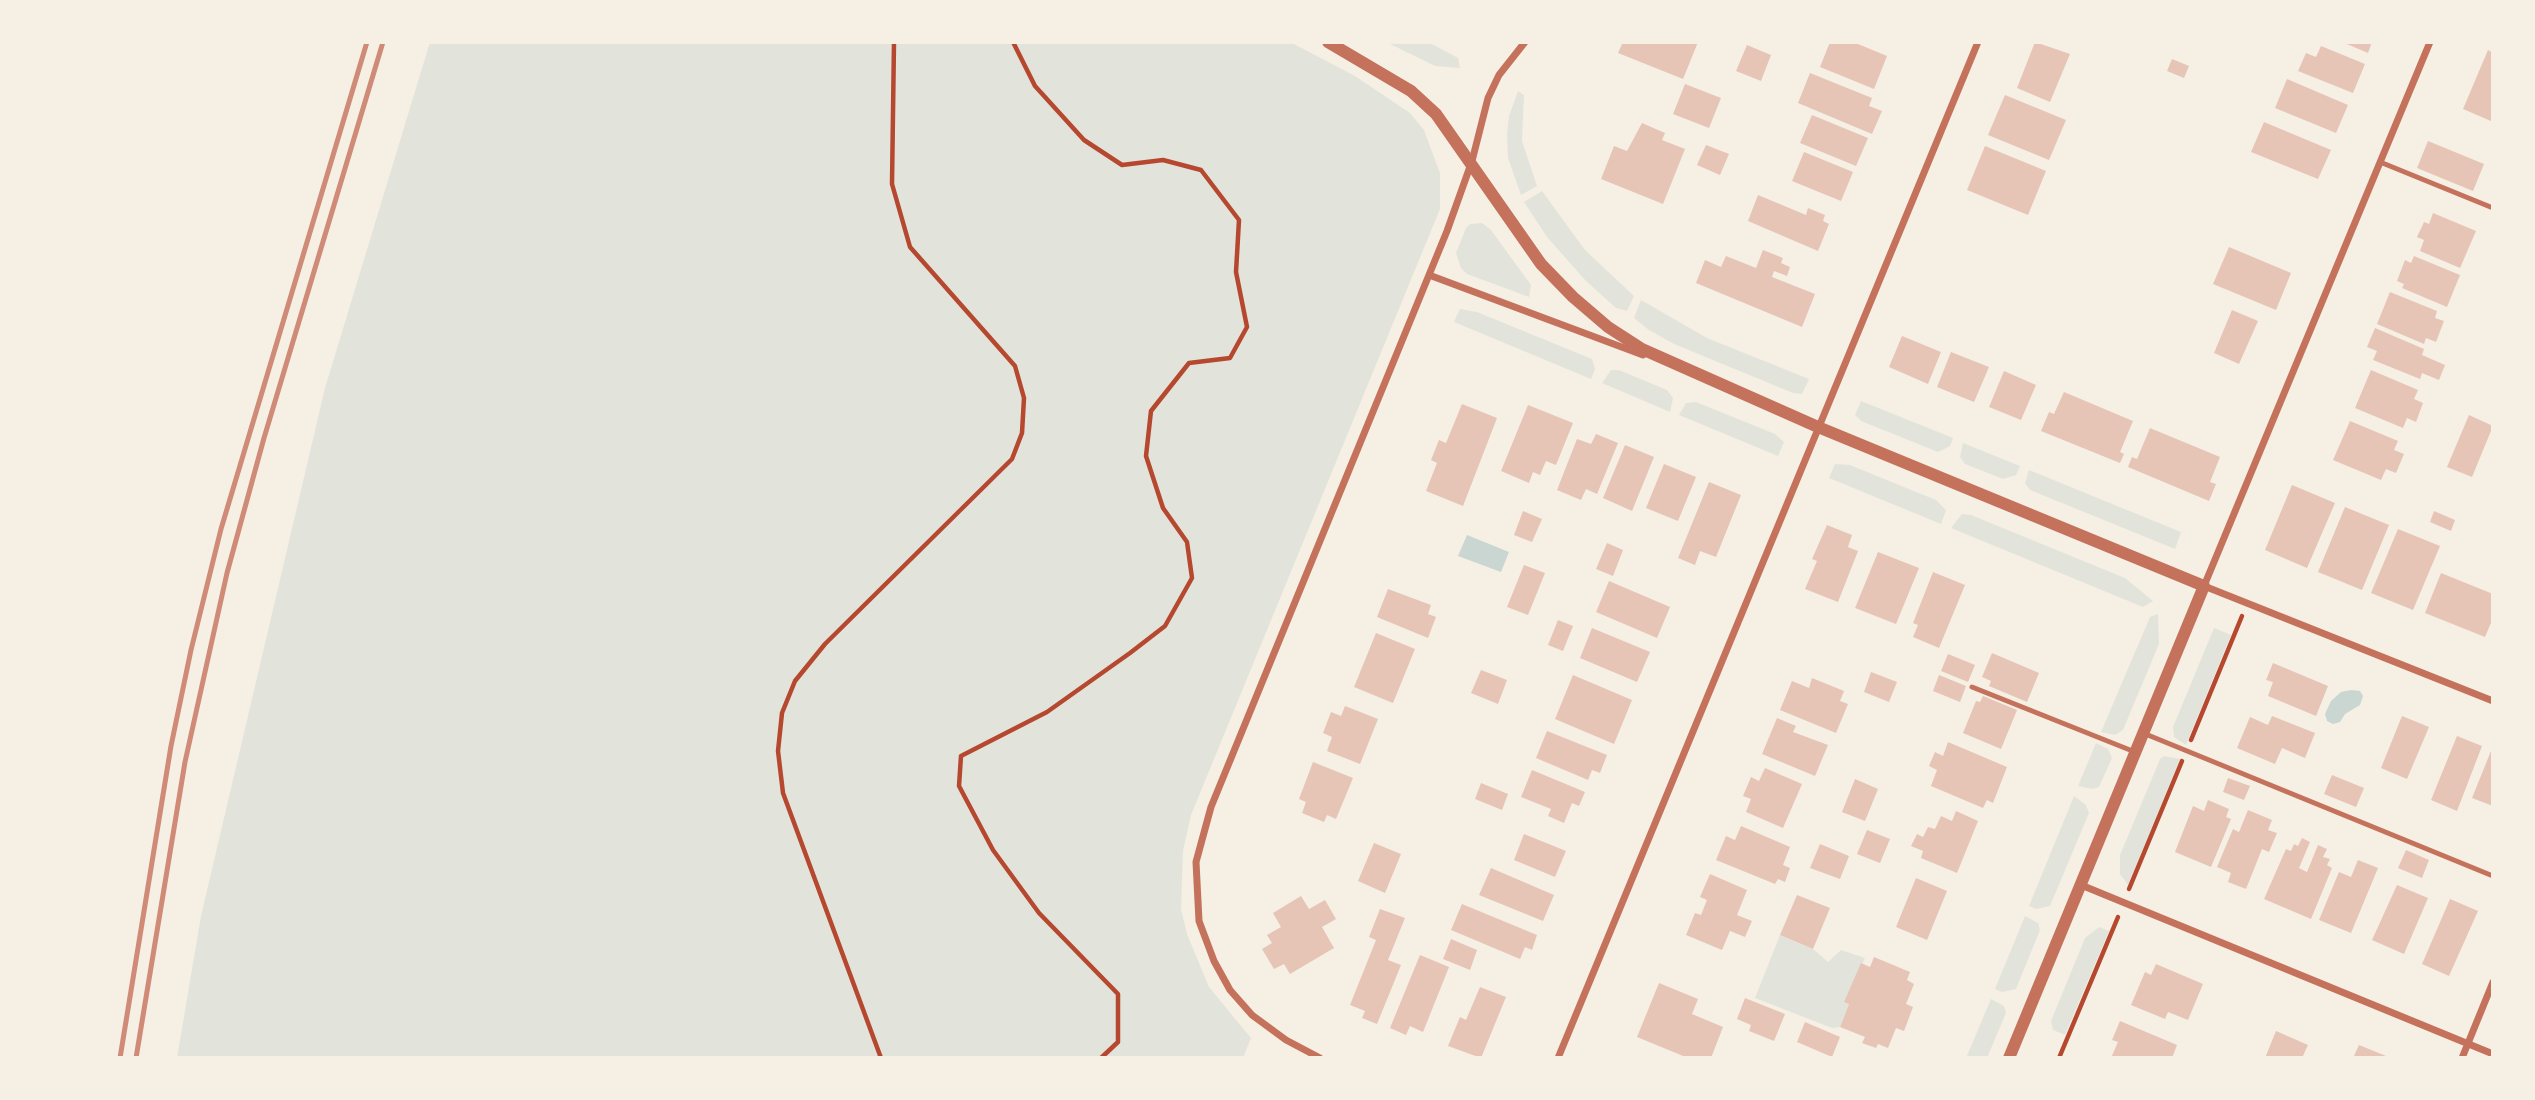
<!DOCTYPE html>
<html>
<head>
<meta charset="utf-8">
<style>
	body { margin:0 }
	#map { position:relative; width:2535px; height:1100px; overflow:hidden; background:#f6efe4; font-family:"IBM Plex Sans",sans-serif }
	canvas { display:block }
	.frame { position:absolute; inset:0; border:44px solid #f6efe4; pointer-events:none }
</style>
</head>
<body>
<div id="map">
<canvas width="2535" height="1100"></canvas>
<div class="frame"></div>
</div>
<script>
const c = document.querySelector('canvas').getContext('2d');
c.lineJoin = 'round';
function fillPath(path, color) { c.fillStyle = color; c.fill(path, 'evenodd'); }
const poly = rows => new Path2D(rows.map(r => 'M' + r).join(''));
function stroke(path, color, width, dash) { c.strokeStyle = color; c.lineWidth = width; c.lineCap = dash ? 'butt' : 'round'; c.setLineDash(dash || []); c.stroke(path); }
fillPath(poly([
	[430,42,1290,42,1355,76,1410,113,1424,130,1440,173,1440,209,1191,815,1183,851,1181,909,1187,934,1209,987,1251,1038,1243,1058,177,1058,201,916,325,388],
	[1386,42,1428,42,1458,58,1460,68,1435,66],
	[1518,91,1524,95,1522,141,1537,186,1521,195,1508,158,1507,135,1509,116],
	[1542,191,1585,250,1634,296,1627,311,1616,308,1586,281,1547,237,1524,202],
	[1482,223,1491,230,1531,285,1529,297,1467,274,1461,268,1456,253,1466,228,1470,224],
	[1641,300,1707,338,1809,379,1802,394,1793,393,1674,344,1649,330,1634,318],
	[1460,309,1477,312,1592,359,1595,369,1591,379,1454,322],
	[1611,370,1619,370,1667,390,1673,398,1670,412,1602,383],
	[1861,401,1953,438,1950,446,1938,452,1861,421,1855,415],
	[1696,402,1775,434,1784,442,1778,456,1679,415,1686,403],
	[1963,443,2020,466,2016,475,2003,479,1965,464,1960,457],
	[1835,464,1850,465,1936,500,1946,510,1941,524,1829,478],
	[2029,470,2181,532,2175,549,2030,490,2025,483],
	[1962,514,1971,515,2125,578,2153,601,2143,607,1951,528],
	[2158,614,2159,644,2123,730,2115,735,2101,732,2150,617],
	[2214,628,2231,635,2186,745,2174,737,2173,727],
	[2096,743,2108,749,2112,758,2099,787,2093,789,2078,786],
	[2164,756,2180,759,2128,885,2120,874,2120,855,2160,759],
	[2074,796,2086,805,2089,813,2050,906,2036,909,2029,906],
	[2025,916,2038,923,2040,930,2016,989,2002,992,1995,989],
	[2099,927,2109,931,2065,1035,2053,1030,2051,1021,2085,938],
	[1780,935,1813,949,1828,962,1841,950,1865,958,1845,1001,1849,1004,1840,1027,1832,1028,1755,998],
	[1991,999,2004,1006,2006,1013,1987,1058,1966,1058]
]), '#e2e4dc');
fillPath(poly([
	[1467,535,1509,552,1501,572,1458,556],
	[2351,690,2360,691,2363,696,2360,705,2345,714,2340,722,2333,724,2327,721,2325,714,2331,701,2341,692]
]), '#c9d6d2');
fillPath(poly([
	[1623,42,1698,42,1683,79,1618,53],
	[1830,42,1853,42,1887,56,1874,89,1820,67],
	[2035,42,2070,54,2050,102,2017,88],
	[2342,42,2372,42,2368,53],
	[1747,45,1771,55,1761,81,1736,71],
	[2321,46,2365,64,2353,93,2298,71,2306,53,2316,57],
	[2488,50,2493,53,2491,121,2463,109],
	[2172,59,2189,66,2184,78,2167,71],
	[1810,73,1872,98,1869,106,1882,111,1872,134,1798,103],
	[2287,79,2348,105,2336,133,2275,108],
	[1685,84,1721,98,1709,128,1673,114],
	[2005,95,2066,120,2049,160,1988,135],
	[1812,115,1868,138,1856,166,1800,143],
	[2264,122,2331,150,2318,179,2251,152],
	[1642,123,1665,133,1662,140,1685,149,1663,204,1601,179,1614,146,1627,151],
	[2428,141,2484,164,2473,191,2417,168],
	[1706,145,1729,154,1720,175,1697,165],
	[1985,146,2046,171,2028,215,1967,190],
	[1804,152,1853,172,1841,201,1792,181],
	[1758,195,1806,215,1808,208,1825,215,1823,221,1829,224,1818,251,1748,221],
	[2433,213,2476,231,2460,268,2420,251,2424,240,2417,237,2424,222,2429,224],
	[2229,247,2291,273,2276,310,2213,284],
	[1763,250,1783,258,1781,263,1790,267,1787,276,1774,271,1772,277,1815,294,1802,327,1696,283,1705,260,1721,267,1726,256,1756,268],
	[2414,256,2460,275,2447,307,2402,288,2404,284,2397,281,2405,260,2411,263],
	[2390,292,2437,311,2435,318,2444,321,2436,342,2426,338,2424,344,2377,324],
	[2232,310,2258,321,2239,364,2214,353],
	[2375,328,2424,349,2422,355,2445,365,2439,380,2422,373,2420,379,2373,360,2377,351,2367,347],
	[1902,336,1941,352,1928,384,1889,367],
	[1951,352,1989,367,1974,402,1937,387],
	[2371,370,2418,390,2414,399,2423,403,2416,422,2407,418,2403,428,2355,408],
	[2004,371,2036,385,2021,420,1989,407],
	[2064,392,2133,421,2120,452,2124,454,2120,463,2041,431,2049,412,2054,414],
	[1462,404,1497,418,1463,506,1426,491,1437,463,1431,460,1439,440,1446,443],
	[1528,405,1573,423,1556,465,1546,461,1540,475,1533,472,1529,483,1501,471],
	[2469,415,2493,426,2472,477,2447,467],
	[2350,421,2398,441,2394,450,2404,454,2396,473,2386,469,2381,480,2333,460],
	[2150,428,2220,457,2210,482,2216,484,2209,501,2128,467,2132,457,2137,459],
	[1596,434,1618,443,1597,494,1586,489,1581,500,1557,490,1577,439,1591,444],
	[1625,445,1654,457,1632,511,1603,498],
	[1664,464,1696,477,1678,521,1646,508],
	[1709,482,1741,495,1716,557,1700,551,1695,565,1678,558],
	[2292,485,2335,503,2307,568,2265,550],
	[2345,507,2389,525,2362,590,2318,572],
	[1523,511,1542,519,1532,542,1514,535],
	[2434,511,2455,520,2451,531,2430,522],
	[1827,525,1852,535,1848,547,1858,551,1838,602,1805,589,1817,561,1812,559],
	[2398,529,2440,546,2413,610,2371,593],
	[1607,543,1623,550,1613,576,1596,569],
	[1878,552,1919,568,1896,624,1855,608],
	[1524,565,1545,573,1528,615,1507,607],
	[1933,572,1965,585,1939,648,1913,637,1918,625,1913,623],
	[2441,573,2493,594,2493,618,2485,637,2425,613],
	[1609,581,1670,607,1657,638,1596,612],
	[1388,589,1431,605,1428,614,1436,617,1428,638,1377,617],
	[1558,620,1573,626,1563,651,1548,645],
	[1592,628,1650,652,1637,682,1580,658],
	[1376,633,1415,649,1393,703,1354,687],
	[1992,653,2039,673,2027,702,1989,686,1991,681,1982,677],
	[1948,654,1975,665,1968,682,1941,671],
	[2273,663,2328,686,2316,716,2268,696,2273,682,2266,680],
	[1481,670,1507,680,1498,704,1471,693],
	[1871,672,1897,682,1889,702,1864,692],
	[1573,675,1632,700,1614,744,1555,719],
	[1939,675,1966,686,1960,702,1933,691],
	[1812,678,1844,691,1840,701,1848,704,1836,733,1780,710,1792,681,1809,688],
	[1983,696,2017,710,2001,749,1963,733,1976,701,1980,702],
	[1345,706,1378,719,1360,764,1327,751,1332,737,1323,733,1331,712,1341,716],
	[2272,716,2315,733,2305,758,2282,748,2275,764,2237,748,2250,717,2268,725],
	[2402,716,2429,727,2407,779,2381,768],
	[1777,718,1796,726,1793,732,1828,745,1815,776,1762,754],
	[1547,731,1607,755,1600,773,1592,770,1588,780,1536,758],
	[2457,736,2482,746,2457,811,2431,800],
	[1948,742,2007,767,1993,803,1987,800,1983,808,1931,786,1937,770,1929,766,1935,752,1943,756],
	[2493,746,2493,806,2472,798],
	[1313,762,1353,778,1336,819,1327,815,1324,822,1302,813,1306,802,1299,799],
	[1765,768,1802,784,1783,828,1746,812,1751,799,1743,796,1751,777,1759,781],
	[1532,770,1585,792,1579,806,1572,803,1564,823,1548,816,1551,809,1521,797],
	[2332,775,2364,788,2356,807,2324,794],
	[2228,778,2250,786,2244,800,2223,792],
	[1855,779,1878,789,1865,821,1842,812],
	[1481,783,1508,794,1502,810,1475,799],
	[2208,800,2229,809,2226,817,2231,819,2211,867,2175,852,2193,806,2204,811],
	[2248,810,2272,820,2268,830,2277,833,2269,852,2262,849,2246,889,2228,882,2231,873,2217,867,2233,829,2239,832],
	[1956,811,1978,821,1957,873,1921,858,1923,851,1911,846,1917,834,1923,837,1928,827,1935,829,1941,816,1952,821],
	[1741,826,1790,847,1783,865,1790,868,1785,882,1778,879,1775,884,1716,860,1726,836,1735,840],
	[1867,830,1890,839,1880,863,1857,854],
	[1524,834,1566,851,1555,877,1514,860],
	[2302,838,2310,842,2299,868,2307,872,2318,845,2327,849,2323,857,2330,859,2327,865,2332,868,2311,919,2264,899,2286,849,2291,851,2294,844,2298,846],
	[1374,843,1401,854,1385,893,1358,881],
	[1820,844,1849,856,1840,879,1810,868],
	[2406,850,2429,860,2422,878,2398,868],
	[2358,860,2378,868,2351,933,2319,920,2339,872,2351,877],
	[1491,868,1554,895,1543,921,1479,895],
	[1710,874,1747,890,1737,915,1752,921,1745,937,1730,931,1722,950,1686,935,1695,913,1701,915,1707,900,1700,897],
	[1916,878,1947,891,1927,940,1896,927],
	[2397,885,2428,898,2404,954,2372,940],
	[1797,895,1830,908,1813,949,1780,935],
	[1301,896,1309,909,1325,900,1336,919,1322,927,1334,948,1290,974,1284,964,1274,969,1262,949,1272,943,1267,935,1281,927,1273,913],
	[2450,899,2478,911,2449,976,2422,964],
	[1462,904,1537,935,1532,950,1525,947,1520,959,1451,930],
	[1380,909,1405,918,1388,960,1401,965,1377,1024,1362,1018,1365,1011,1350,1005,1376,940,1369,937],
	[1451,939,1477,950,1470,970,1443,959],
	[1420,955,1449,967,1423,1032,1410,1026,1406,1035,1390,1028],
	[1874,957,1910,972,1907,980,1914,984,1906,1004,1913,1007,1904,1031,1896,1028,1888,1048,1878,1044,1876,1048,1862,1043,1865,1037,1840,1027,1849,1004,1844,1002,1861,963,1870,967],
	[2156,964,2203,984,2188,1020,2168,1012,2165,1019,2131,1005,2145,972,2151,975],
	[1659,983,1698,999,1692,1014,1723,1027,1711,1058,1688,1058,1637,1037],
	[1480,987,1506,997,1481,1058,1448,1046,1460,1017,1466,1020],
	[1745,998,1785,1014,1774,1041,1749,1031,1751,1025,1737,1019],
	[2120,1021,2177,1045,2172,1058,2111,1058,2118,1042,2112,1040],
	[1805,1022,1840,1037,1832,1057,1797,1042],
	[2276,1031,2308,1045,2302,1058,2265,1058],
	[2359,1045,2391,1058,2353,1058]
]), '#e6c5b7');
stroke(poly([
	[1013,42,1035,86,1084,140,1122,165,1163,160,1201,170,1239,220,1236,272,1247,327,1230,358,1189,363,1151,411,1146,456,1163,508,1187,542,1192,578,1165,626,1130,653,1047,712,961,756,959,786,993,850,1039,913,1118,994,1118,1042,1101,1058],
	[2191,740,2242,616],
	[2129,889,2182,761],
	[881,1058,783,793,778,751,782,713,795,681,825,644,1012,459,1022,433,1024,398,1015,366,910,247,892,184,894,42],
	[2059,1058,2118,917]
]), '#b5482f', 4.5);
stroke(poly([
	[2380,162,2493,208],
	[1972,687,2135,752],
	[2143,733,2493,876]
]), '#c5725c', 5);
stroke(poly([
	[2430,42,2204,586,2493,701],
	[1429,275,1643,355],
	[2081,885,2493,1054],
	[1320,1058,1286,1040,1252,1015,1230,990,1214,961,1199,921,1196,862,1211,807,1447,231,1472,161,1488,98,1499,75,1525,42],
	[1558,1058,1978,42],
	[2462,1058,2493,982]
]), '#c5725c', 7);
stroke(poly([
	[1328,42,1411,91,1436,114,1541,264,1573,297,1608,327,1642,349,1818,427,2204,586,2009,1058]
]), '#c5725c', 12);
stroke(poly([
	[120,1058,171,746,191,650,221,529,367,42],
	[136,1058,185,762,227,573,264,438,383,42]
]), '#cf8b77', 5);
</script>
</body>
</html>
